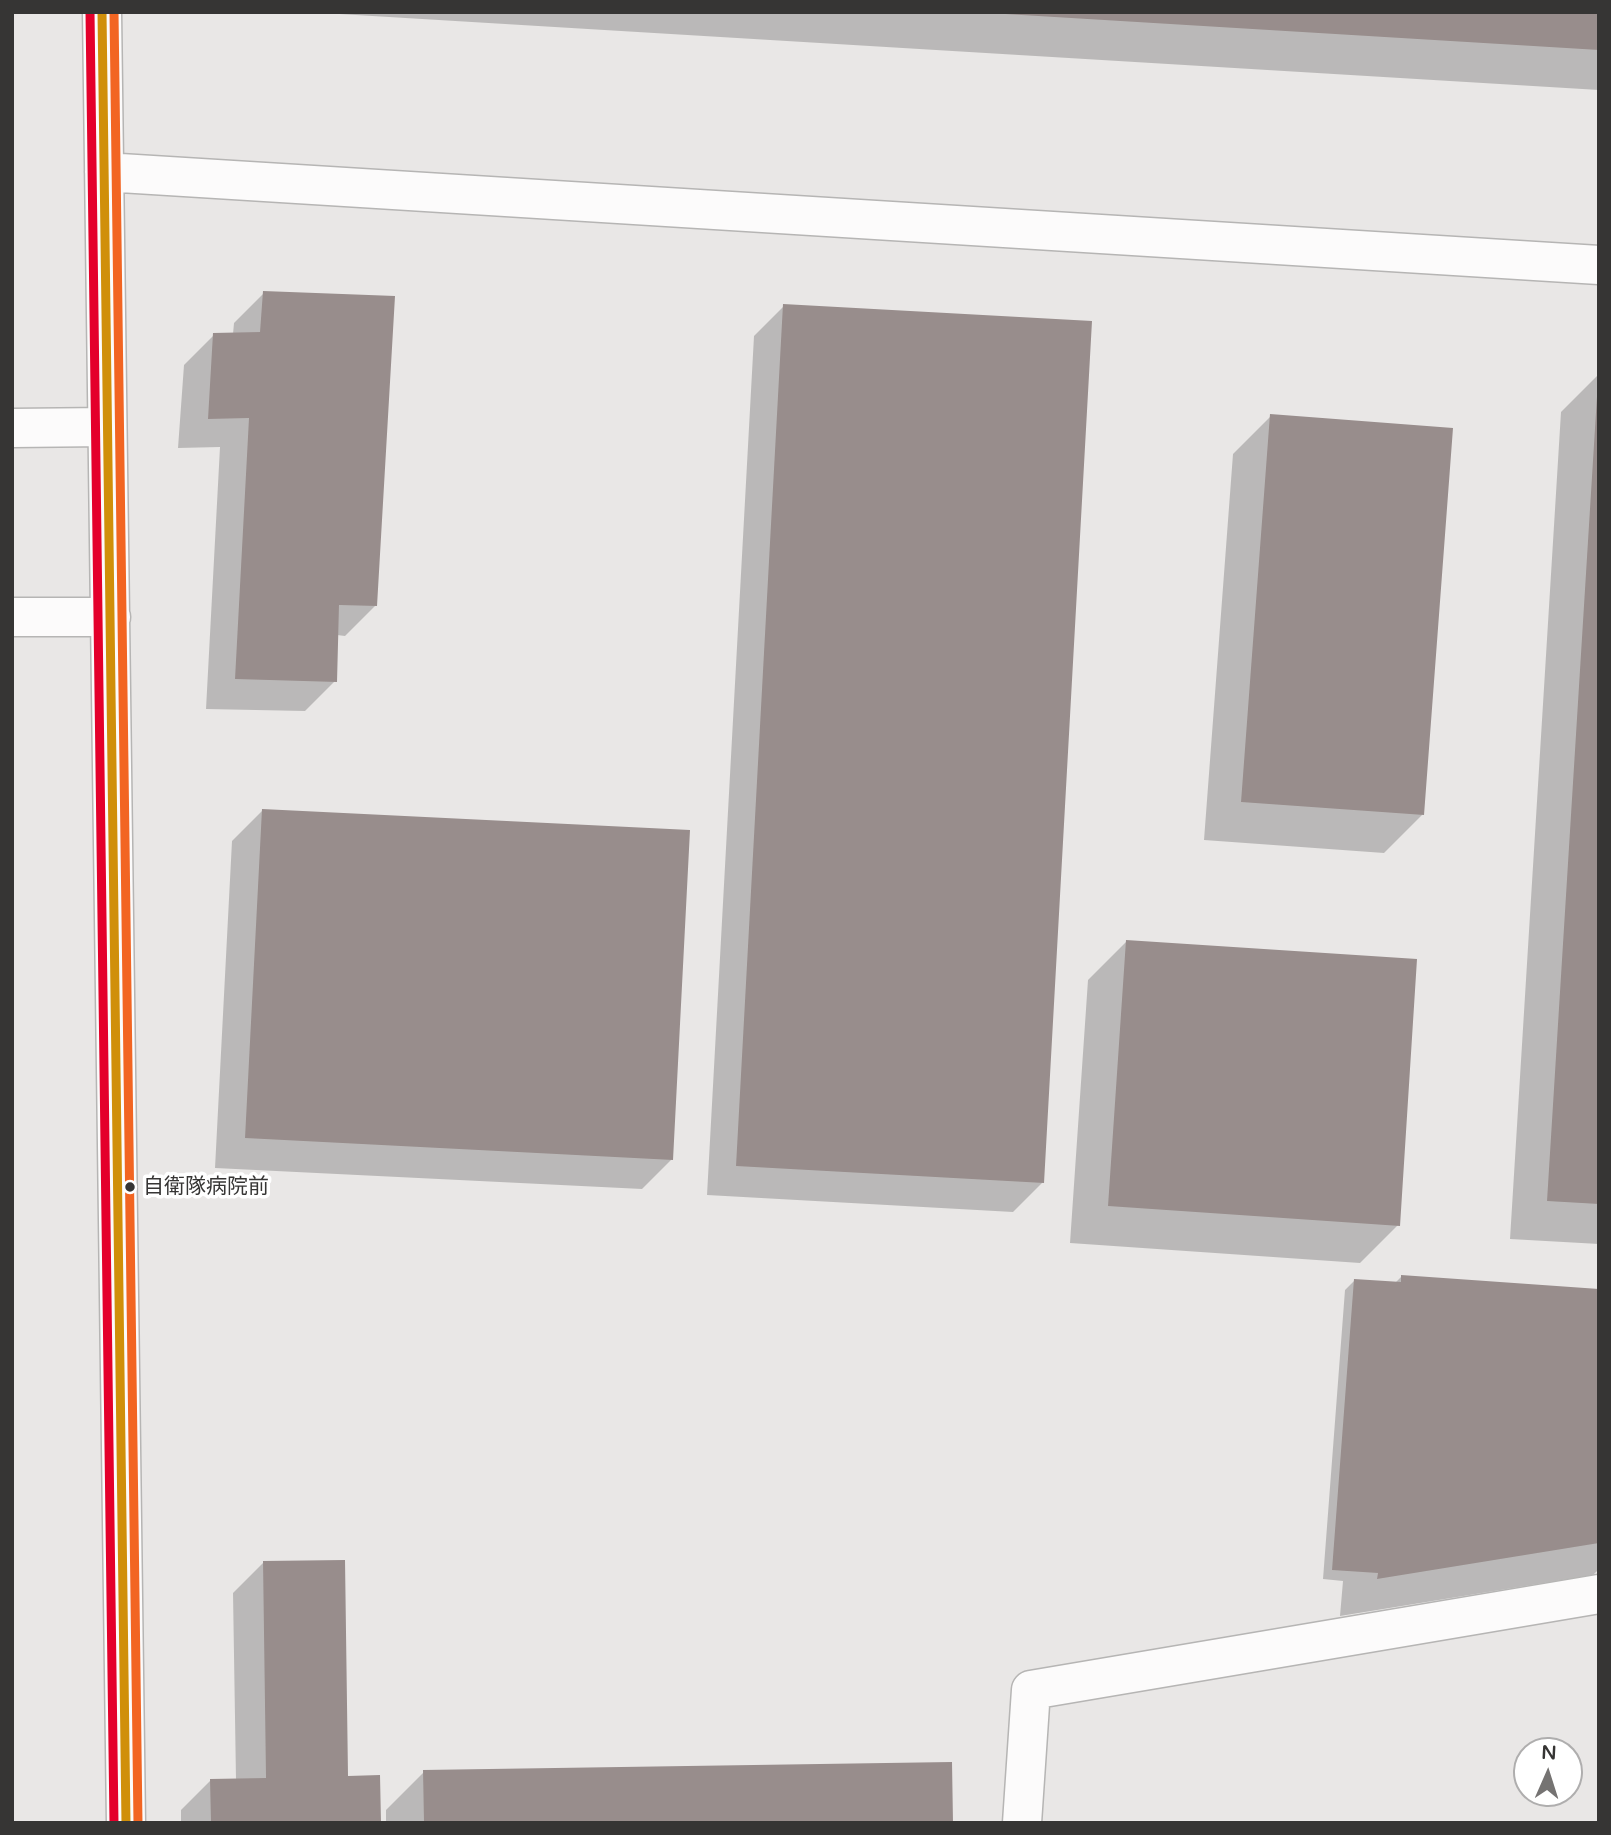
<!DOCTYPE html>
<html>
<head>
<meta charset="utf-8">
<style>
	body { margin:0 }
	#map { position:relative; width:1611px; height:1835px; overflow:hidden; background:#e9e7e6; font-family:"Varela Round",sans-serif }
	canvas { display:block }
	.frame { position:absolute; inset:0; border:14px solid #363534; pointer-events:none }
	.north { position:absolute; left:1513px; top:1737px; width:70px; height:70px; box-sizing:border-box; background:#fff; border:2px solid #afaeae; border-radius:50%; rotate:3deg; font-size:19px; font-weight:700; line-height:28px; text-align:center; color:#363534 }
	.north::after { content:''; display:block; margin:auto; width:24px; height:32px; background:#757372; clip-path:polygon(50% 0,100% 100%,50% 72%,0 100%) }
</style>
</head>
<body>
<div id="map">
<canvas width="1611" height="1835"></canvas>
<div class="frame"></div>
<div class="north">N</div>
</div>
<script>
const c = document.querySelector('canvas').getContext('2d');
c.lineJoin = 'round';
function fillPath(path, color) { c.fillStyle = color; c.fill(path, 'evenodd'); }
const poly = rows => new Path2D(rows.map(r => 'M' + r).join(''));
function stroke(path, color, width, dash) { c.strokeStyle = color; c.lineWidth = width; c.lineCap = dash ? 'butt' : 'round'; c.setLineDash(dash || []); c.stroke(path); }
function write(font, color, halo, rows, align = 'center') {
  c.font = font + ' "Varela Round","Noto Sans JP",sans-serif'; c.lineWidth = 7; c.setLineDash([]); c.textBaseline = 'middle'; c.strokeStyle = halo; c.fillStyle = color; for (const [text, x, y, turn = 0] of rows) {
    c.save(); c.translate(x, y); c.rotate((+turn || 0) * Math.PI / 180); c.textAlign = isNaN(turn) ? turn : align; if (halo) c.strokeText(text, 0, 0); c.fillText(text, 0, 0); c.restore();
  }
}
fillPath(poly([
	[306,12,1599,12,1599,90],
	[264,293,375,606,345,636,337,635,335,681,305,711,206,709,220,447,178,448,184,365,214,335,233,334,234,323],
	[784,306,1043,1182,1013,1212,707,1195,754,336],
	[1599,374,1599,1244,1510,1239,1561,412],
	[1271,416,1422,815,1384,853,1204,840,1233,454],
	[262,811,672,1159,642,1189,215,1168,232,841],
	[1126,942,1398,1225,1360,1263,1070,1243,1088,980],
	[1402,1276,1599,1291,1599,1569,1593,1575,1340,1616,1343,1581,1323,1579,1345,1290,1355,1280,1395,1283],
	[263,1563,346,1778,379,1823,181,1823,181,1810,211,1780,236,1780,233,1593],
	[424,1772,951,1823,386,1823,386,1810]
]), '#0003');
fillPath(poly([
	[1006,12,1599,12,1599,50,1005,14],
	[263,291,395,296,377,606,339,605,337,682,235,679,249,418,208,419,213,333,260,332],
	[783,304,1092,321,1044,1183,736,1166],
	[1597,396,1599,396,1599,1204,1547,1201],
	[1270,414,1453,428,1424,815,1241,802],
	[262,809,690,830,673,1160,245,1138],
	[1126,940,1417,959,1400,1226,1108,1206],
	[1401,1275,1599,1289,1599,1543,1377,1579,1378,1573,1332,1570,1354,1279,1401,1282],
	[345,1560,348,1776,380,1775,381,1823,211,1823,210,1779,266,1778,263,1561],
	[952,1762,953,1823,424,1823,423,1770]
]), '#988d8c');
const minor = poly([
	[102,12,126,1823],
	[104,172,1599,265],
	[12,428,107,427],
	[12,617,111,617],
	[1022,1823,1031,1690,1599,1594]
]);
stroke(minor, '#b6b5b4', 41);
stroke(minor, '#fcfbfb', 38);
stroke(poly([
	[102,12,126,1823]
]), '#d08f0a', 9);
stroke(poly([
	[90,12,114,1823]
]), '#e4002b', 9);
stroke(poly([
	[114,12,138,1823]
]), '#f26522', 9);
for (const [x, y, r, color] of [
	[130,1187,6,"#363534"]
]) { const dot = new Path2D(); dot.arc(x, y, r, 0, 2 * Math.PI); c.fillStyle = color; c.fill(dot); stroke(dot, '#fff', 2.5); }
write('21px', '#363534', '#fff', [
	["自衛隊病院前",143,1187]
], 'left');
</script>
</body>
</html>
